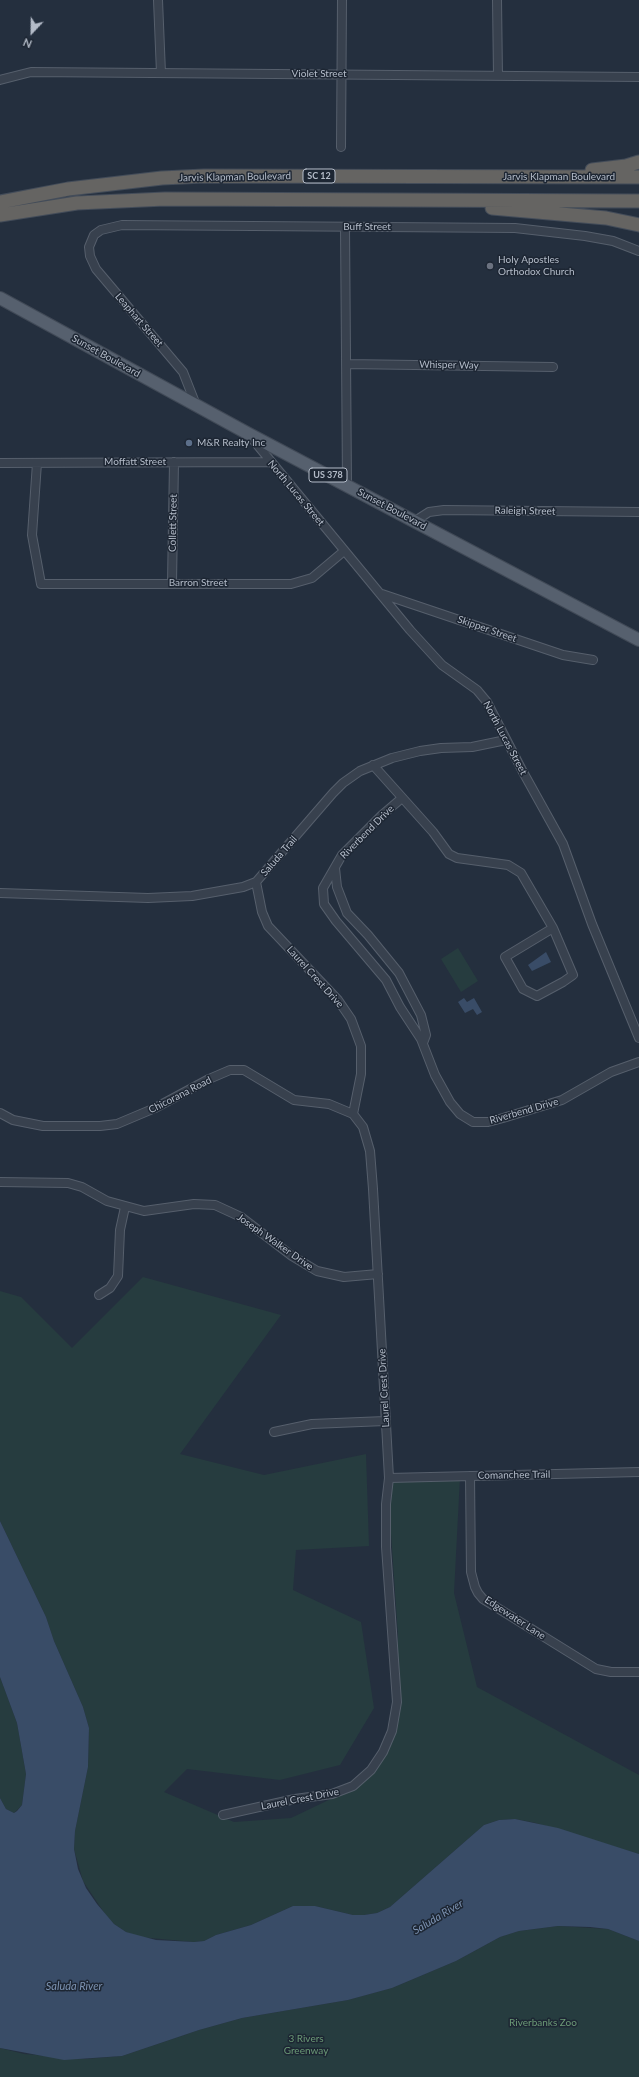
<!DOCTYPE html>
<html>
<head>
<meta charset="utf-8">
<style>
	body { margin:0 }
	#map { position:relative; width:639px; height:2077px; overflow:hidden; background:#242f3e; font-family:Lato,sans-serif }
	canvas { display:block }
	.north { position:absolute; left:12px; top:12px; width:40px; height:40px; -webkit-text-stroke:3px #1d2633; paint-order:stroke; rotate:202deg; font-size:11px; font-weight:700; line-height:16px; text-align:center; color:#b4bcc9 }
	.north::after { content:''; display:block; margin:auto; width:14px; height:18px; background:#b4bcc9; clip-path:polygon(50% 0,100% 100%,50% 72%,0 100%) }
</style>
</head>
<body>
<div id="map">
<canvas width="639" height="2077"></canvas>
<div class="north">N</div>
</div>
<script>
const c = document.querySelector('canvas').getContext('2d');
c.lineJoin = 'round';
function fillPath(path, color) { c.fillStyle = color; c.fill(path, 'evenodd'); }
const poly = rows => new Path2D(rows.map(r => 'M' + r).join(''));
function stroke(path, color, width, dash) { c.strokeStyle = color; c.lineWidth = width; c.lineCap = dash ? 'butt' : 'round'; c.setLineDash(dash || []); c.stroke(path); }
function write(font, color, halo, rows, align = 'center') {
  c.font = font + ' Lato,sans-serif'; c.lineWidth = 3; c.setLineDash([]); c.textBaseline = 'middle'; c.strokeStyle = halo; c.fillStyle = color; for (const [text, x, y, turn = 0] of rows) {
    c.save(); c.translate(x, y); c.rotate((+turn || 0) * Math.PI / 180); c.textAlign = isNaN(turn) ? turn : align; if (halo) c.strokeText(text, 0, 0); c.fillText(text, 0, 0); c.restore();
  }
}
fillPath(poly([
	[458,948,478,981,461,992,441,959],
	[143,1277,281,1315,180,1454,264,1475,366,1454,369,1546,296,1550,293,1590,361,1622,374,1708,340,1765,280,1780,187,1769,164,1792,234,1822,291,1818,358,1786,393,1730,398,1635,387,1476,460,1477,454,1593,477,1687,639,1775,639,1854,536,1823,515,1819,499,1820,484,1825,390,1907,377,1913,364,1915,353,1915,315,1906,293,1906,251,1925,216,1935,204,1941,194,1942,139,1937,126,1932,114,1924,105,1914,83,1881,74,1849,75,1831,88,1767,89,1728,83,1707,54,1641,46,1617,0,1521,0,1291,21,1297,72,1348],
	[0,1677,17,1723,26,1774,22,1805,14,1813,6,1809,0,1798],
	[558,1926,608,1929,639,1941,639,2077,0,2077,0,2048,24,2054,85,2059,122,2056,199,2030,242,2018,348,2000,392,1988,456,1961,500,1937,519,1931]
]), '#263c3f');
fillPath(poly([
	[546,952,551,962,532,971,528,965],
	[464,998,467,1002,474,998,482,1012,477,1015,473,1009,465,1013,458,1002],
	[0,1521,46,1617,54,1641,83,1707,89,1728,88,1767,75,1831,74,1849,78,1869,86,1888,97,1904,114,1924,126,1932,156,1940,194,1942,204,1941,216,1935,251,1925,293,1906,315,1906,353,1915,364,1915,377,1913,390,1907,484,1825,499,1820,515,1819,558,1828,639,1854,639,1941,608,1929,590,1927,558,1926,519,1931,500,1937,456,1961,392,1988,348,2000,242,2018,199,2030,122,2056,64,2060,0,2048,0,1798,6,1809,14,1813,17,1811,22,1805,26,1774,17,1723,0,1677]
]), '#394c67');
const minor = poly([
	[158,0,161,73],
	[497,0,498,76],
	[0,80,31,72,639,77],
	[341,147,342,0],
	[345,227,347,485],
	[346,364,553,367],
	[196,405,183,372,96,269,90,256,89,247,94,235,101,230,122,225,515,228,585,236,613,241,639,251],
	[250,436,410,630,442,665,477,690,487,702,523,772,563,844,592,924,639,1038],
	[0,463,270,462],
	[37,463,32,535,41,584,291,584,312,578,344,551],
	[415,521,429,512,444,510,639,512],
	[172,583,174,462],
	[382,594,563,655,593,660],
	[373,765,433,832,449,854,457,858,508,865,521,873,553,928],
	[402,798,382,815,342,855,323,888,324,904,336,921,386,980,400,1007,421,1039,435,1075,450,1102,460,1114,473,1122,488,1122,503,1118,562,1100,611,1072,639,1062],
	[335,868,337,887,347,913,368,935,399,973,421,1015,426,1035,423,1043],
	[0,893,148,898,192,896,243,887,256,882,333,793,343,783,360,771,392,758,420,751,441,748,472,747,506,740],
	[553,928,573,975,563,982,537,996,523,989,505,957,553,928],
	[0,1113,13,1120,43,1126,100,1126,117,1124,155,1108,209,1079,230,1070,244,1070,294,1100,329,1104,353,1114],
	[0,1182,68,1183,82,1187,107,1201,144,1211,194,1204,215,1205,241,1217,292,1256,317,1271,344,1277,378,1274],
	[99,1295,110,1288,118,1276,120,1230,125,1207],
	[274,1432,312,1424,385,1421],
	[470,1476,471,1572,475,1587,478,1593,483,1599,596,1669,611,1672,639,1672],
	[389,1478,639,1472],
	[223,1815,295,1799,332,1794,353,1786,371,1770,383,1752,392,1731,397,1702,386,1547,386,1504,389,1478,373,1189,370,1151,363,1127,353,1114,361,1074,361,1046,351,1019,338,1000,268,926,262,912,256,882]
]);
const primary = poly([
	[0,298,247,433,639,640]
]);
const trunk = poly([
	[592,170,626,166,639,162],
	[0,202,68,189,162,178,204,176,639,177],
	[492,208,606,218,639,225],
	[0,215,77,203,165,199,639,201]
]);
stroke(minor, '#565f6c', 10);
stroke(primary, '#414a57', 14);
stroke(trunk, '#434c59', 15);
stroke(minor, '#38414e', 8);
stroke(primary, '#56606e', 12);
stroke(trunk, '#656462', 13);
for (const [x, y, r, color] of [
	[490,266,4,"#6b7280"],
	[189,443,4,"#5c6f8a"]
]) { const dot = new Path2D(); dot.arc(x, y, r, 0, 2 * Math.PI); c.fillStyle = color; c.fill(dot); stroke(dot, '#1d2633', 1.5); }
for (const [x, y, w] of [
	[319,176,32],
	[328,475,38]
]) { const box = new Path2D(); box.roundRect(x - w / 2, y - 7, w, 14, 3); c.fillStyle = '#1d2633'; c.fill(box); stroke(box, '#b4bcc9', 1); }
write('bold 9px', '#b4bcc9', null, [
	["SC 12",319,176],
	["US 378",328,475]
]);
write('10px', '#b4bcc9', '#1d2633', [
	["Violet Street",319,74],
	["Jarvis Klapman Boulevard",235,177,-1],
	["Jarvis Klapman Boulevard",559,177],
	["Buff Street",367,227],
	["Leaphart Street",139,320,49],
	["Sunset Boulevard",106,356,29],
	["Whisper Way",449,365,1],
	["Moffatt Street",135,462],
	["North Lucas Street",296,493,50],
	["Sunset Boulevard",392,509,28],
	["Raleigh Street",525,511,1],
	["Collett Street",173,523,-89],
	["Barron Street",198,583],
	["Skipper Street",487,629,19],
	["North Lucas Street",505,738,62],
	["Riverbend Drive",367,832,-45],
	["Saluda Trail",279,856,-49],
	["Laurel Crest Drive",315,977,48],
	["Chicorana Road",180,1095,-27],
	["Riverbend Drive",524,1111,-16],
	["Joseph Walker Drive",275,1242,35],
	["Laurel Crest Drive",384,1388,-93],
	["Comanchee Trail",514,1475,-1],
	["Edgewater Lane",515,1618,33],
	["Laurel Crest Drive",300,1799,-11]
]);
write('10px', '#b4bcc9', '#1d2633', [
	["Holy Apostles",498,260],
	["Orthodox Church",498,272],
	["M&R Realty Inc",197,443]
], 'left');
write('10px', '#6b9a76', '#1d2633', [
	["Riverbanks Zoo",543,2023],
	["3 Rivers",306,2039],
	["Greenway",306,2051]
]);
write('italic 11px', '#7c92b1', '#1d2633', [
	["Saluda River",438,1917,-31],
	["Saluda River",74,1986]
]);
</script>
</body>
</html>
